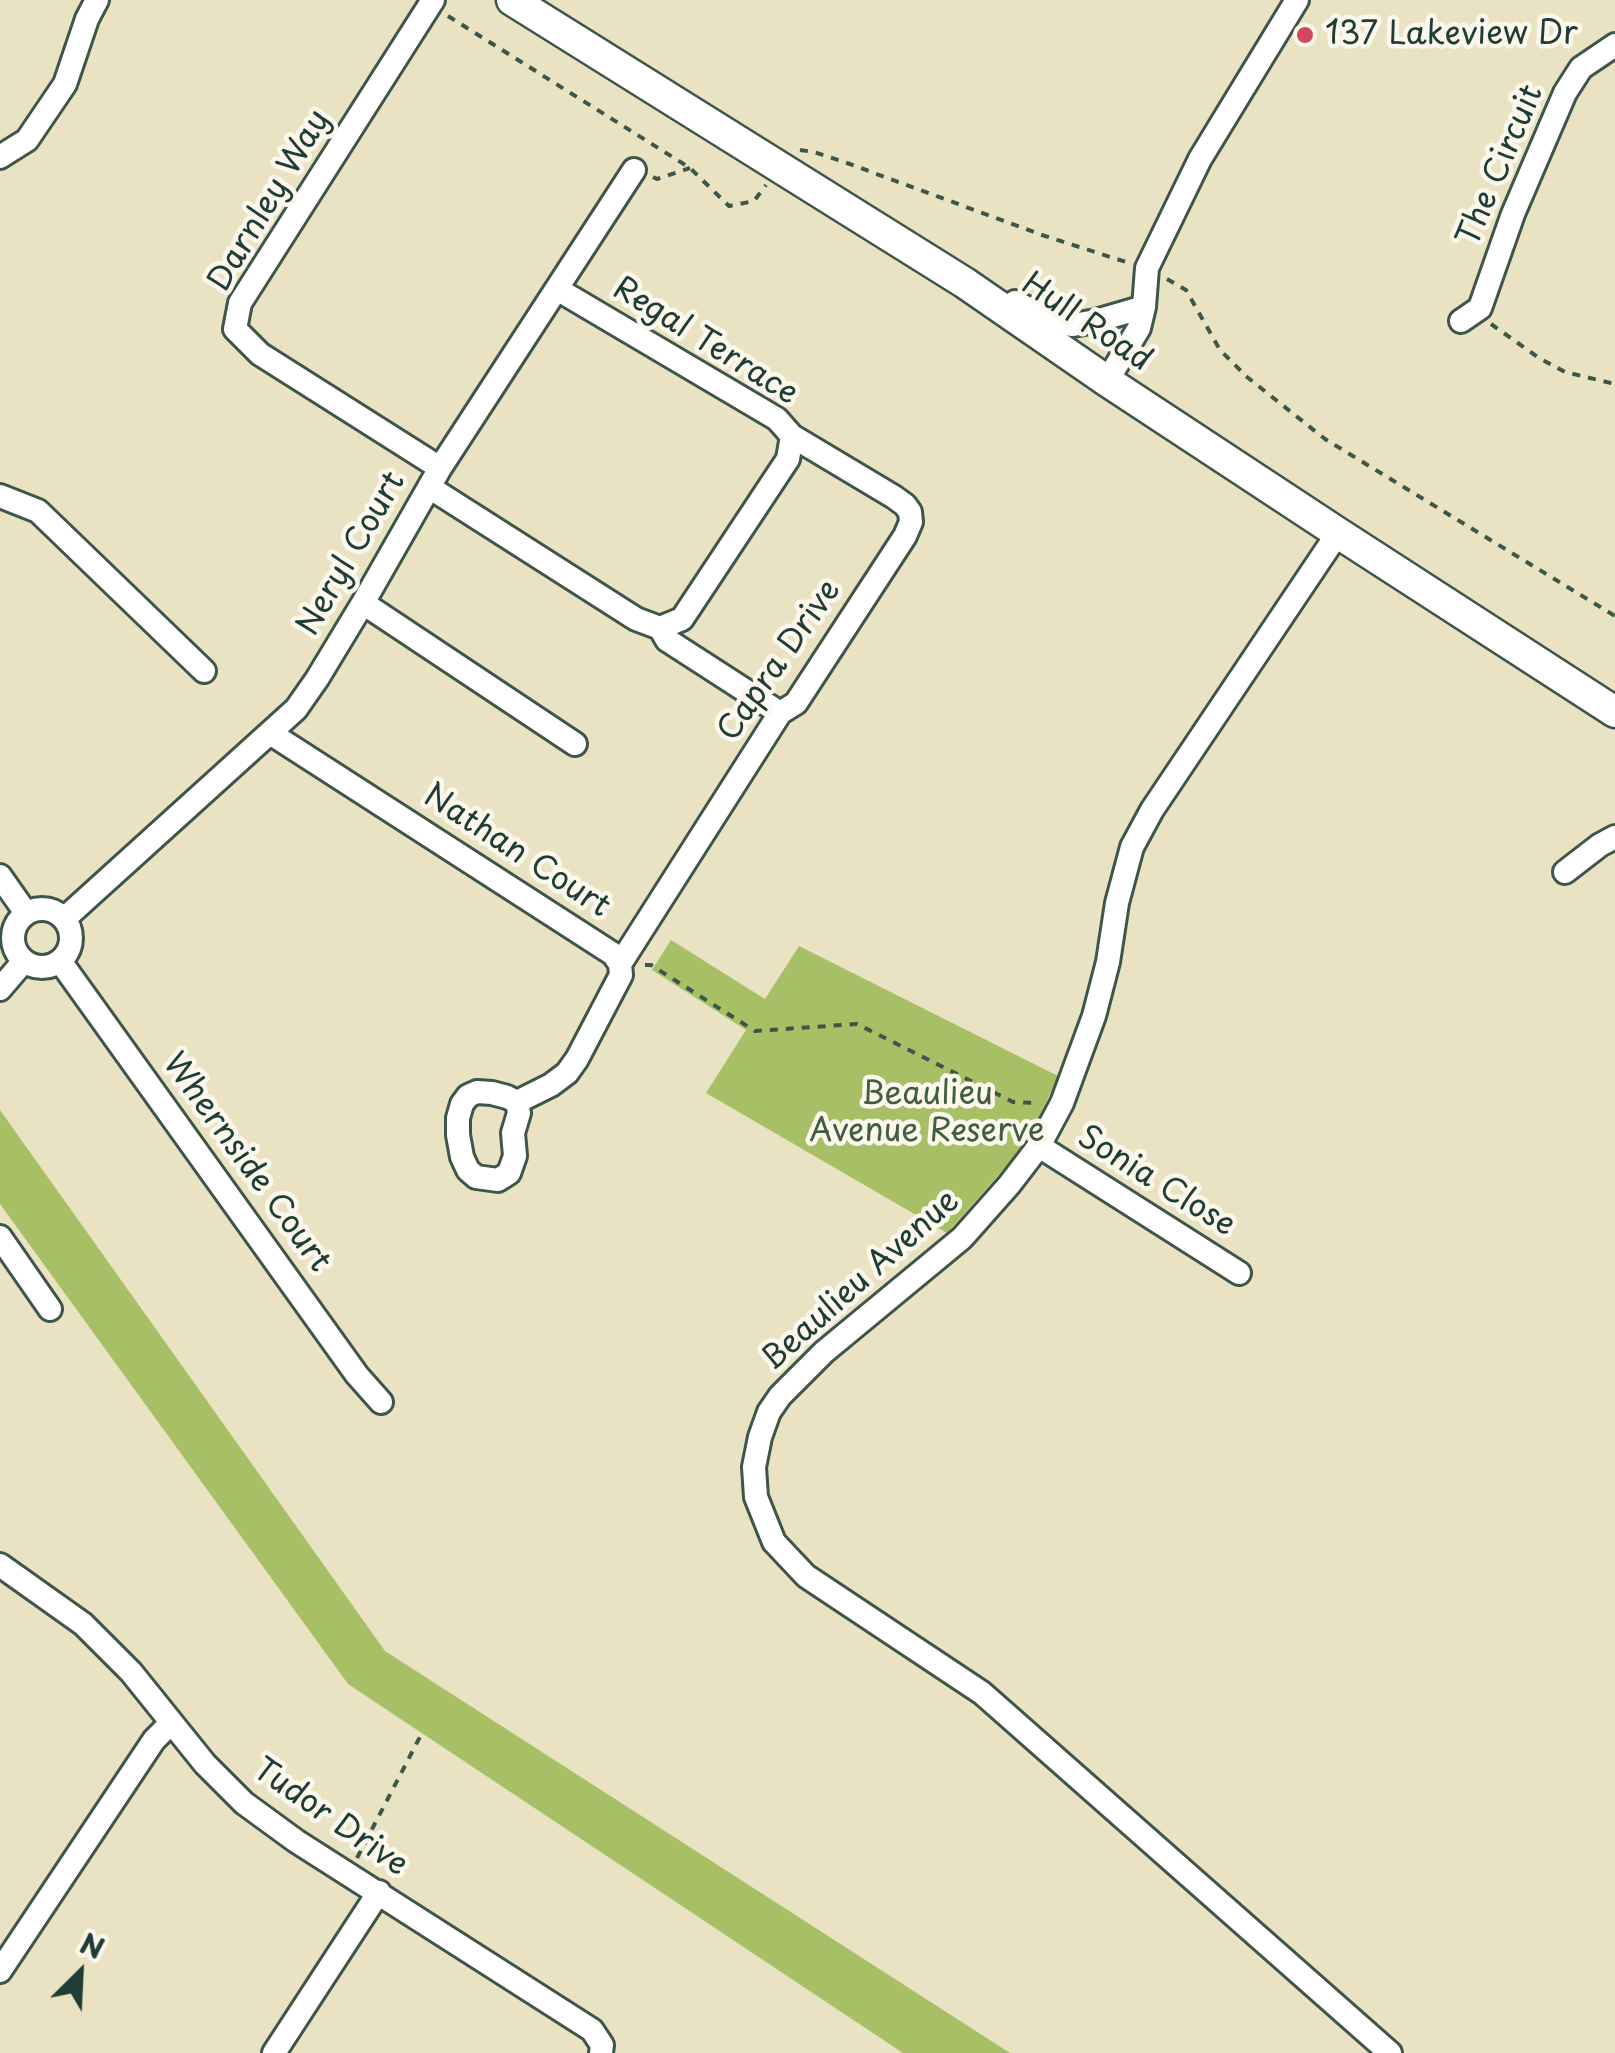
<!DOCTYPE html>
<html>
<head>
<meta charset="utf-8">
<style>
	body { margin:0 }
	#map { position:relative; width:1615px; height:2053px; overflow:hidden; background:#eae3c3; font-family:"Playpen Sans",sans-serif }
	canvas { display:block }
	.north { position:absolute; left:30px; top:1923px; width:100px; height:100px; -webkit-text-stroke:8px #fbf7ec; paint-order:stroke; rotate:24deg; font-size:28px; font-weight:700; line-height:40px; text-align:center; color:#1f3d34 }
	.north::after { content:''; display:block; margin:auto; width:35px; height:45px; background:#1f3d34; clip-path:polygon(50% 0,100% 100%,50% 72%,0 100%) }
</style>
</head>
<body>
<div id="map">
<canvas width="1615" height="2053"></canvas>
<div class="north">N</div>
</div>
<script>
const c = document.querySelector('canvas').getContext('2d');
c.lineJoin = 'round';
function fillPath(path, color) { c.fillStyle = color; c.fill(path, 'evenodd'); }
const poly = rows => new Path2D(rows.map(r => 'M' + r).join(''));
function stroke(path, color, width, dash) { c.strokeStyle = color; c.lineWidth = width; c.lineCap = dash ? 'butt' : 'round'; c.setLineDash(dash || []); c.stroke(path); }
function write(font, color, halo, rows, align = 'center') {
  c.font = font + ' "Playpen Sans",sans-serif'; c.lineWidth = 9; c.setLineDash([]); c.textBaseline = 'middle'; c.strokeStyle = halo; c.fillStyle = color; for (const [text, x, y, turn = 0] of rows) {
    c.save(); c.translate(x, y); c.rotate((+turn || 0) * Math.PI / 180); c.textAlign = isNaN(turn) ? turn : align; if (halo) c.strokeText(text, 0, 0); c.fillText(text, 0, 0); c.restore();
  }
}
fillPath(poly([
	[671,940,765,999,799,946,1058,1076,1035,1127,1018,1153,947,1233,706,1093,746,1030,652,970],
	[0,1110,385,1651,1010,2053,903,2053,348,1684,0,1204]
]), '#a8c065');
const minor = poly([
	[433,0,240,303,235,329,260,354,440,468],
	[0,157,27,140,65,84,87,19,97,0],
	[1015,302,1057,323,1073,325,1096,321,1144,307],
	[1461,321,1480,308,1513,214,1565,93,1581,68,1615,45],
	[1107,381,1139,328,1144,307,1147,268,1200,159,1297,0],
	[429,487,636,619,660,628,682,619,788,459,792,436,777,419,557,289],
	[0,496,38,511,204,671],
	[1338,533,1152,810,1132,847,1117,903,1108,962,1094,1016,1062,1103,1039,1146,1009,1185,962,1238,824,1352,780,1396,769,1412,760,1437,754,1467,756,1497,774,1542,806,1576,982,1693,1390,2053],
	[363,603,575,744],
	[660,628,667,640,780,713],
	[270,733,613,954,620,964,621,975,577,1059,567,1073,551,1085,517,1102],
	[1565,872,1600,845,1615,837],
	[0,876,26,913],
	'13 938a29 29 0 1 1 58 0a29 29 0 1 1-58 0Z',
	[64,919,296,709,317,679,363,603,440,468,634,170],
	[60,961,357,1375,381,1402],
	[620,964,780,713,796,703,905,536,911,522,910,512,905,505,894,497,792,436],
	[0,989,24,961],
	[477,1092,492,1093,507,1097,517,1102,518,1107,519,1113,513,1133,515,1156,509,1173,498,1180,476,1177,468,1170,462,1157,458,1135,458,1118,462,1104,468,1096,477,1092],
	[1039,1146,1239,1273],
	[0,1237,50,1309],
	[0,1565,83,1624,131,1672,205,1764,244,1803,296,1841,592,2030,602,2045,601,2053],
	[0,1971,154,1740,171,1723],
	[274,2053,379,1892]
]);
const major = poly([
	[512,0,965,283,1107,381,1338,533,1615,712]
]);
stroke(minor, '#3d5649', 28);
stroke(major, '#3d5649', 35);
stroke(poly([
	[448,16,690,168,729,206,754,201,766,185],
	[800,150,814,152,847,163,1042,235,1126,262],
	[653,177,657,179,690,168],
	[1167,279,1186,290,1220,350,1247,377,1325,439,1615,616],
	[1491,324,1539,358,1565,372,1615,384],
	[645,965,651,965,755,1031,857,1024,1013,1102,1037,1103],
	[357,1858,422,1733]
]), '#3d5649', 4, [8, 8]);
stroke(minor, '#fff', 22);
stroke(major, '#fff', 30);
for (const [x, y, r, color] of [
	[1305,35,10,"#d1495b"]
]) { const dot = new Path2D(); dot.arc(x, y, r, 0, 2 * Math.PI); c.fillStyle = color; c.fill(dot); stroke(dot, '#fbf7ec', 4); }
write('32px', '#1f3d34', '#fbf7ec', [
	["137 Lakeview Dr",1325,35]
], 'left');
write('32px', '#1f3d34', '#fbf7ec', [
	["The Circuit",1501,166,-67],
	["Darnley Way",270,201,-59],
	["Hull Road",1086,323,34],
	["Regal Terrace",705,342,32],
	["Neryl Court",352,554,-60],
	["Capra Drive",780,661,-55],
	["Nathan Court",516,852,33],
	["Whernside Court",246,1163,54],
	["Sonia Close",1156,1182,32],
	["Beaulieu Avenue",861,1281,-42],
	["Tudor Drive",330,1818,35]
]);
write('32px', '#415e40', '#fbf7ec', [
	["Beaulieu",927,1095],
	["Avenue Reserve",927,1132]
]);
</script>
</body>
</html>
